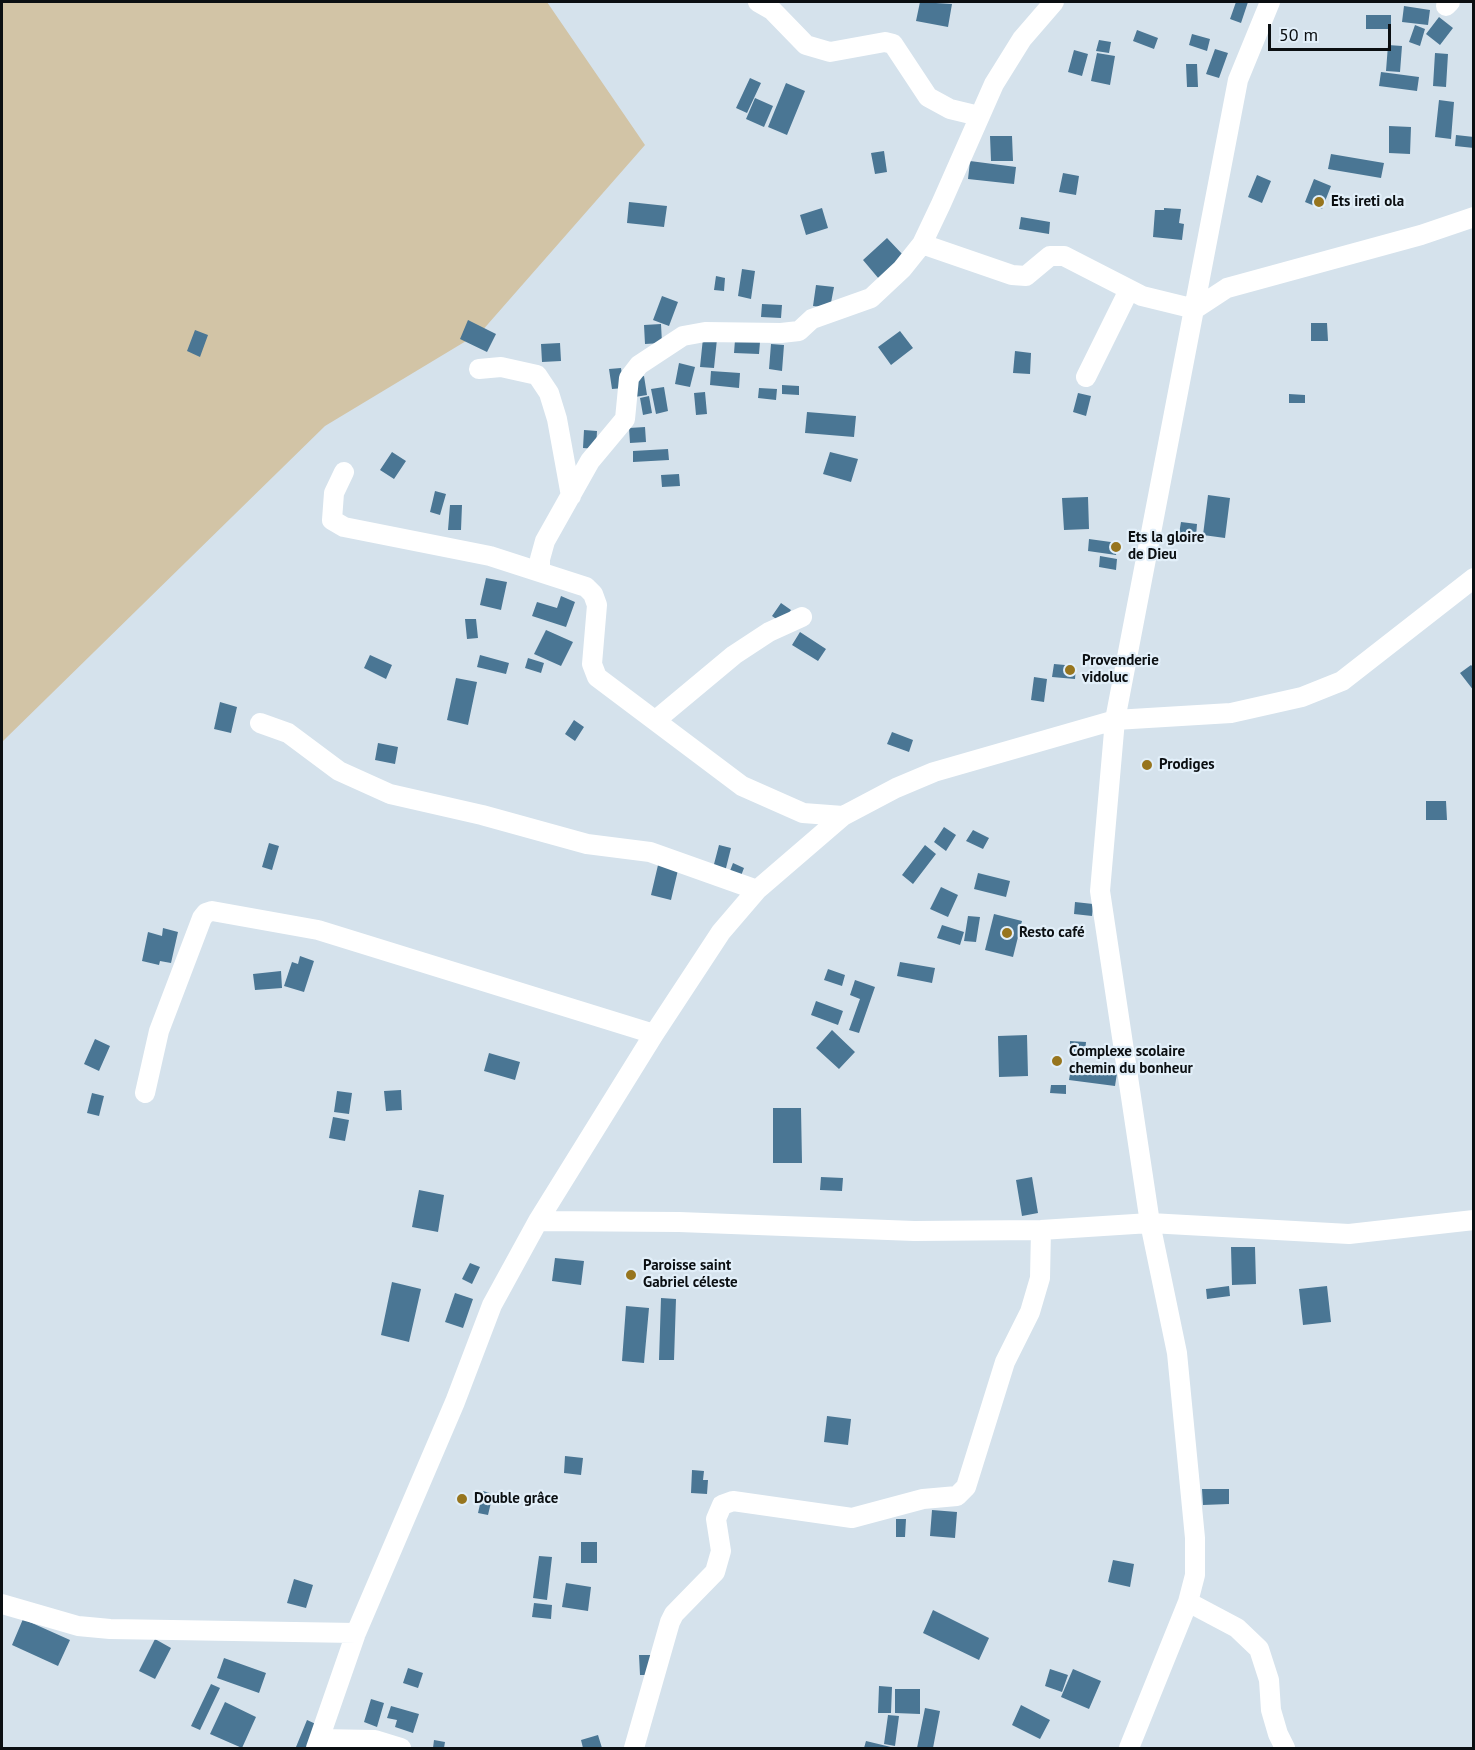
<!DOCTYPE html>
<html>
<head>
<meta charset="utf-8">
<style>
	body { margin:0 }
	#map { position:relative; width:1475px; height:1750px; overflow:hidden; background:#d5e2ec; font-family:"PT Sans",sans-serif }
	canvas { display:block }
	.frame { position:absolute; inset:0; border:3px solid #0b0f12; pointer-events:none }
	.scale { position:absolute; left:1268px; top:24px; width:123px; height:27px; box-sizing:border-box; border:3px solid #0b0f12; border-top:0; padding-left:8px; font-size:18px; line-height:21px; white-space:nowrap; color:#0b0f12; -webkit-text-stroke:4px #e2eff9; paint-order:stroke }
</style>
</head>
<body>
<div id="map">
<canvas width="1475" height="1750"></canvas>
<div class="frame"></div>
<div class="scale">50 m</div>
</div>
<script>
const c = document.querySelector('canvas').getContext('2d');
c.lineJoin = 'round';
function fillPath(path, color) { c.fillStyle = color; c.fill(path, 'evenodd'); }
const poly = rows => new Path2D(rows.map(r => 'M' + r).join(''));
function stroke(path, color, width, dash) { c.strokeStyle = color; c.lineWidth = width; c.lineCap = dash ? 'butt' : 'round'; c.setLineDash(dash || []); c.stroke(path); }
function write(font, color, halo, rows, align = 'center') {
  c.font = font + ' "PT Sans",sans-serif'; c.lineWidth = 4.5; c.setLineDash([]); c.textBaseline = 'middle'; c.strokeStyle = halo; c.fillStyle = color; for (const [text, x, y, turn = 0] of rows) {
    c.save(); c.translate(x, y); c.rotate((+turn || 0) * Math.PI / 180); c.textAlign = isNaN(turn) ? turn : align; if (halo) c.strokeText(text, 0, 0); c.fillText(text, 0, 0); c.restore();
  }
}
fillPath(poly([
	[2,2,547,2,645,145,481,332,325,426,2,742]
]), '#d2c4a6');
fillPath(poly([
	[920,2,952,4,948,27,916,21],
	[1236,2,1248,2,1241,23,1230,19],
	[1404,6,1430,10,1428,25,1402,22],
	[1366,15,1391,15,1391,29,1366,29],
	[1439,17,1453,28,1440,45,1426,34],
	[1415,25,1425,29,1420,46,1409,42],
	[1137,30,1158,38,1154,49,1133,41],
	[1192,34,1210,39,1207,51,1189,45],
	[1099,40,1111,42,1109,53,1096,51],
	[1388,45,1402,46,1400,72,1386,71],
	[1215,49,1228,53,1219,78,1206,74],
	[1074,50,1088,54,1082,76,1068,72],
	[1097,53,1115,56,1110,85,1091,81],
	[1435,53,1448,54,1446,87,1433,86],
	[1186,64,1197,64,1198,87,1187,87],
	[1381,72,1419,77,1417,91,1379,86],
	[750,78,761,83,747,113,736,108],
	[786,83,805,91,787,135,768,127],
	[755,98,773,106,764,127,746,119],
	[1439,100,1454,102,1451,139,1435,137],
	[1389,126,1411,127,1410,154,1389,153],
	[1456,135,1474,137,1474,148,1455,146],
	[990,136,1012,136,1013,161,991,161],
	[884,151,887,172,875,174,871,153],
	[1331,154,1384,163,1381,178,1328,169],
	[970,161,1016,167,1014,184,968,179],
	[1063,173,1079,176,1076,195,1059,192],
	[1257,175,1271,181,1262,203,1248,197],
	[1314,179,1331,186,1322,209,1305,202],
	[629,202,667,206,664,227,627,223],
	[822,208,828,228,806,235,800,215],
	[1164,208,1181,209,1179,223,1184,224,1182,240,1153,237,1155,210,1164,210],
	[1021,217,1050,222,1049,234,1019,229],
	[887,238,904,256,879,279,863,260],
	[742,269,755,271,751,299,738,296],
	[716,276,725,278,724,291,714,290],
	[816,285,834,287,830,308,813,306],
	[662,296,678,302,669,326,653,320],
	[762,304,782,305,781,318,761,317],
	[468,320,496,334,487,352,460,339],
	[1311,323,1327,323,1328,341,1311,341],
	[661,324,662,343,645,344,644,325],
	[195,330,208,335,200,357,187,351],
	[900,331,913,348,891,365,878,347],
	[703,338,717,339,714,368,700,367],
	[735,340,760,342,759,354,734,353],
	[560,343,561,361,542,362,541,344],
	[771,344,784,345,782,371,769,369],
	[1015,351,1031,353,1030,374,1013,373],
	[679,363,695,367,690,387,675,384],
	[621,368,624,388,612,389,609,369],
	[711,371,740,373,739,388,710,385],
	[644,376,647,395,635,397,632,378],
	[782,385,799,386,799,395,782,394],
	[664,387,668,411,656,414,651,389],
	[759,388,777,389,776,400,758,398],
	[705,392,707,414,696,415,694,393],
	[1078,393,1091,396,1086,416,1073,412],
	[1289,394,1305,395,1305,403,1289,403],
	[649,396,652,413,643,415,640,398],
	[807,412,856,416,854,437,805,433],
	[645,427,646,442,630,443,629,428],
	[584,430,597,431,596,449,583,448],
	[668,449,669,460,633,462,633,451],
	[392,452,406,461,394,479,380,470],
	[830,452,858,459,851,482,823,474],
	[679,474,680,486,662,487,661,475],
	[435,491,446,494,440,515,430,512],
	[1208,495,1230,498,1225,538,1203,535],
	[1088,497,1089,529,1064,530,1062,498],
	[450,505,462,505,461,530,448,530],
	[1181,522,1197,524,1196,536,1179,534],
	[1089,539,1118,543,1116,555,1088,551],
	[1100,556,1117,559,1116,570,1099,567],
	[486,578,507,582,501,610,480,605],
	[561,596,575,602,566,627,532,616,537,602,557,608],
	[781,603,791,610,782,623,772,616],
	[465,619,476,619,478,638,467,639],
	[546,630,573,642,561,666,534,654],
	[800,632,826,649,818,661,792,645],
	[370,655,392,665,386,679,364,668],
	[480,655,509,663,506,674,477,667],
	[528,658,544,663,541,673,525,668],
	[1054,664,1076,666,1075,679,1052,677],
	[1471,665,1474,668,1474,691,1460,673],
	[1034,677,1047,679,1044,702,1031,700],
	[456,678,477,682,468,725,447,720],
	[220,702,237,707,231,733,214,729],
	[574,720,584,727,575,741,565,734],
	[892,732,913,740,909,752,887,744],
	[378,743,398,747,395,764,375,760],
	[1426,801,1446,801,1447,820,1426,820],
	[944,827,956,835,946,851,934,842],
	[973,830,989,838,983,849,966,841],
	[269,843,279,846,272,870,262,867],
	[719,845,731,848,725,872,713,868],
	[925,845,936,854,913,884,902,875],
	[733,863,744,868,739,881,728,876],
	[658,865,678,870,671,900,651,895],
	[978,873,1010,881,1006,897,974,889],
	[941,887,958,895,948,917,930,909],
	[1075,902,1093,904,1092,916,1074,914],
	[994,914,1022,921,1013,957,985,950],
	[968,916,980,917,976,942,964,941],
	[942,925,964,932,960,945,937,938],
	[163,928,178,932,171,963,160,961,159,965,142,961,148,932,162,936],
	[300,956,314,961,304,992,284,986,292,962,298,964],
	[900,962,935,968,932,983,897,976],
	[828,969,845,975,842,986,824,980],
	[281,971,282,988,255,990,253,974],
	[855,980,875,987,859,1033,849,1030,860,999,850,995],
	[816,1001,843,1011,838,1025,811,1015],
	[832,1030,855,1052,839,1069,816,1048],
	[1027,1035,1028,1076,999,1077,998,1036],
	[95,1039,110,1046,99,1071,84,1064],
	[1070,1041,1086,1042,1085,1053,1070,1052],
	[489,1053,520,1062,515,1080,484,1071],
	[1071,1068,1117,1073,1115,1086,1069,1080],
	[1051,1085,1066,1085,1066,1094,1050,1093],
	[401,1090,402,1110,386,1111,384,1091],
	[337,1091,352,1093,349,1114,334,1112],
	[92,1093,104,1096,99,1116,87,1113],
	[773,1108,801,1108,802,1163,773,1163],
	[333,1117,349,1120,345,1141,329,1138],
	[821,1177,843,1178,842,1191,820,1190],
	[1032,1177,1038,1213,1022,1216,1016,1180],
	[419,1190,444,1195,438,1232,412,1227],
	[1231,1247,1255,1247,1256,1284,1232,1285],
	[555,1258,584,1261,581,1285,552,1281],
	[470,1263,480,1267,472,1284,462,1279],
	[392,1282,421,1289,409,1342,381,1335],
	[1229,1286,1230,1296,1207,1299,1206,1289],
	[1327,1286,1331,1322,1303,1325,1299,1289],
	[455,1293,473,1299,463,1328,445,1322],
	[661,1298,676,1299,674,1360,659,1360],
	[626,1306,649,1308,644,1363,622,1361],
	[827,1416,851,1419,848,1445,824,1442],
	[565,1456,583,1458,581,1475,564,1473],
	[692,1470,704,1471,703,1480,708,1480,707,1494,691,1493],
	[1202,1489,1229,1489,1229,1504,1203,1505],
	[483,1491,493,1494,488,1515,478,1513],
	[932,1510,957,1512,955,1538,930,1536],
	[896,1519,906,1519,905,1537,896,1537],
	[581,1542,597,1542,597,1563,581,1563],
	[539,1556,552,1557,547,1600,533,1598],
	[1113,1560,1134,1564,1130,1587,1108,1582],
	[294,1579,313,1585,306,1608,287,1603],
	[566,1583,591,1587,588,1611,562,1607],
	[534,1603,552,1605,551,1619,532,1617],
	[933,1610,989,1638,979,1660,923,1633],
	[23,1619,70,1640,58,1666,12,1645],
	[155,1639,171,1648,155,1679,139,1671],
	[639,1655,651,1655,652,1675,640,1675],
	[224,1658,266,1673,259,1693,217,1678],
	[408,1668,423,1673,418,1688,403,1683],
	[1050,1669,1068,1675,1062,1692,1045,1686],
	[1073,1669,1101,1681,1089,1709,1061,1697],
	[211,1684,220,1688,200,1730,191,1726],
	[879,1686,892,1687,891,1713,878,1713],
	[895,1689,920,1689,920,1714,895,1713],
	[371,1699,384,1703,377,1727,364,1722],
	[225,1702,256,1717,242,1748,210,1734],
	[1021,1705,1050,1720,1040,1739,1012,1725],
	[391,1706,419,1714,413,1733,395,1727,397,1720,387,1718],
	[925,1708,940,1711,933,1748,917,1748],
	[888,1715,899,1716,895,1746,884,1744],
	[307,1720,318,1725,308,1748,300,1748,296,1747],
	[598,1735,602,1748,583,1748,581,1740],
	[434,1740,445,1742,444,1748,433,1748],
	[866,1741,895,1748,864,1748]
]), '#4a7694');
stroke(poly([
	[758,2,772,10,806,45,830,52,885,42,893,44,928,97,950,109,979,116],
	[1446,6,1450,2],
	[922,244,1012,275,1026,276,1050,256,1064,256,1142,296,1195,309,1227,288,1421,235,1474,217],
	[479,369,501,367,537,375,549,393,557,419,571,496],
	[1086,377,1129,290],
	[344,472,334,493,332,520,344,527,490,556,586,587,593,594,597,605,592,664,597,677,742,786,803,813,843,816],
	[540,572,540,559,545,541,590,461,625,419,629,378,639,365,683,336,705,332,781,333,799,331,812,319,871,298,902,269,922,244,941,204,994,84,1022,39,1054,2],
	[656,720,734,655,769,632,802,617],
	[260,723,288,733,339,771,390,794,482,815,587,844,650,852,757,890],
	[145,1093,159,1031,202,918,206,913,212,911,318,930,654,1034],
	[538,1221,679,1222,914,1231,1041,1230,1150,1223,1349,1234,1474,1220],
	[1188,1602,1237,1628,1259,1649,1269,1680,1271,1710,1278,1734,1285,1748],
	[2,1604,78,1626,110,1629,356,1633],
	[320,1739,375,1740,401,1748],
	[316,1748,356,1633,455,1402,492,1305,538,1221,654,1034,721,932,757,890,843,816,896,788,934,772,1115,720,1231,713,1302,697,1342,681,1474,578],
	[634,1748,670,1622,674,1614,715,1572,721,1551,716,1519,722,1505,733,1501,852,1518,923,1499,957,1496,966,1487,1005,1362,1030,1312,1040,1278,1041,1230],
	[1129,1748,1188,1602,1195,1575,1195,1538,1177,1353,1150,1223,1100,891,1115,720,1238,80,1270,2]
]), '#fff', 20);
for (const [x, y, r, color] of [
	[1319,202,6,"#97751e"],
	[1116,547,6,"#97751e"],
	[1070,670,6,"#97751e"],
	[1147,765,6,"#97751e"],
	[1007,933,6,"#97751e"],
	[1057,1061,6,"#97751e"],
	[631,1275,6,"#97751e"],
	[462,1499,6,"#97751e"]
]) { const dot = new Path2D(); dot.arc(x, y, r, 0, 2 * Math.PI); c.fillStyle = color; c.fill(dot); stroke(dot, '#e2eff9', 2); }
write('bold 15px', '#0b0f12', '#e2eff9', [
	["Ets ireti ola",1331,202],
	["Ets la gloire",1128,538],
	["de Dieu",1128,555],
	["Provenderie",1082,661],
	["vidoluc",1082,678],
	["Prodiges",1159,765],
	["Resto café",1019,933],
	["Complexe scolaire",1069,1052],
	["chemin du bonheur",1069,1069],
	["Paroisse saint",643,1266],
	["Gabriel céleste",643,1283],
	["Double grâce",474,1499]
], 'left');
</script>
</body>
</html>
